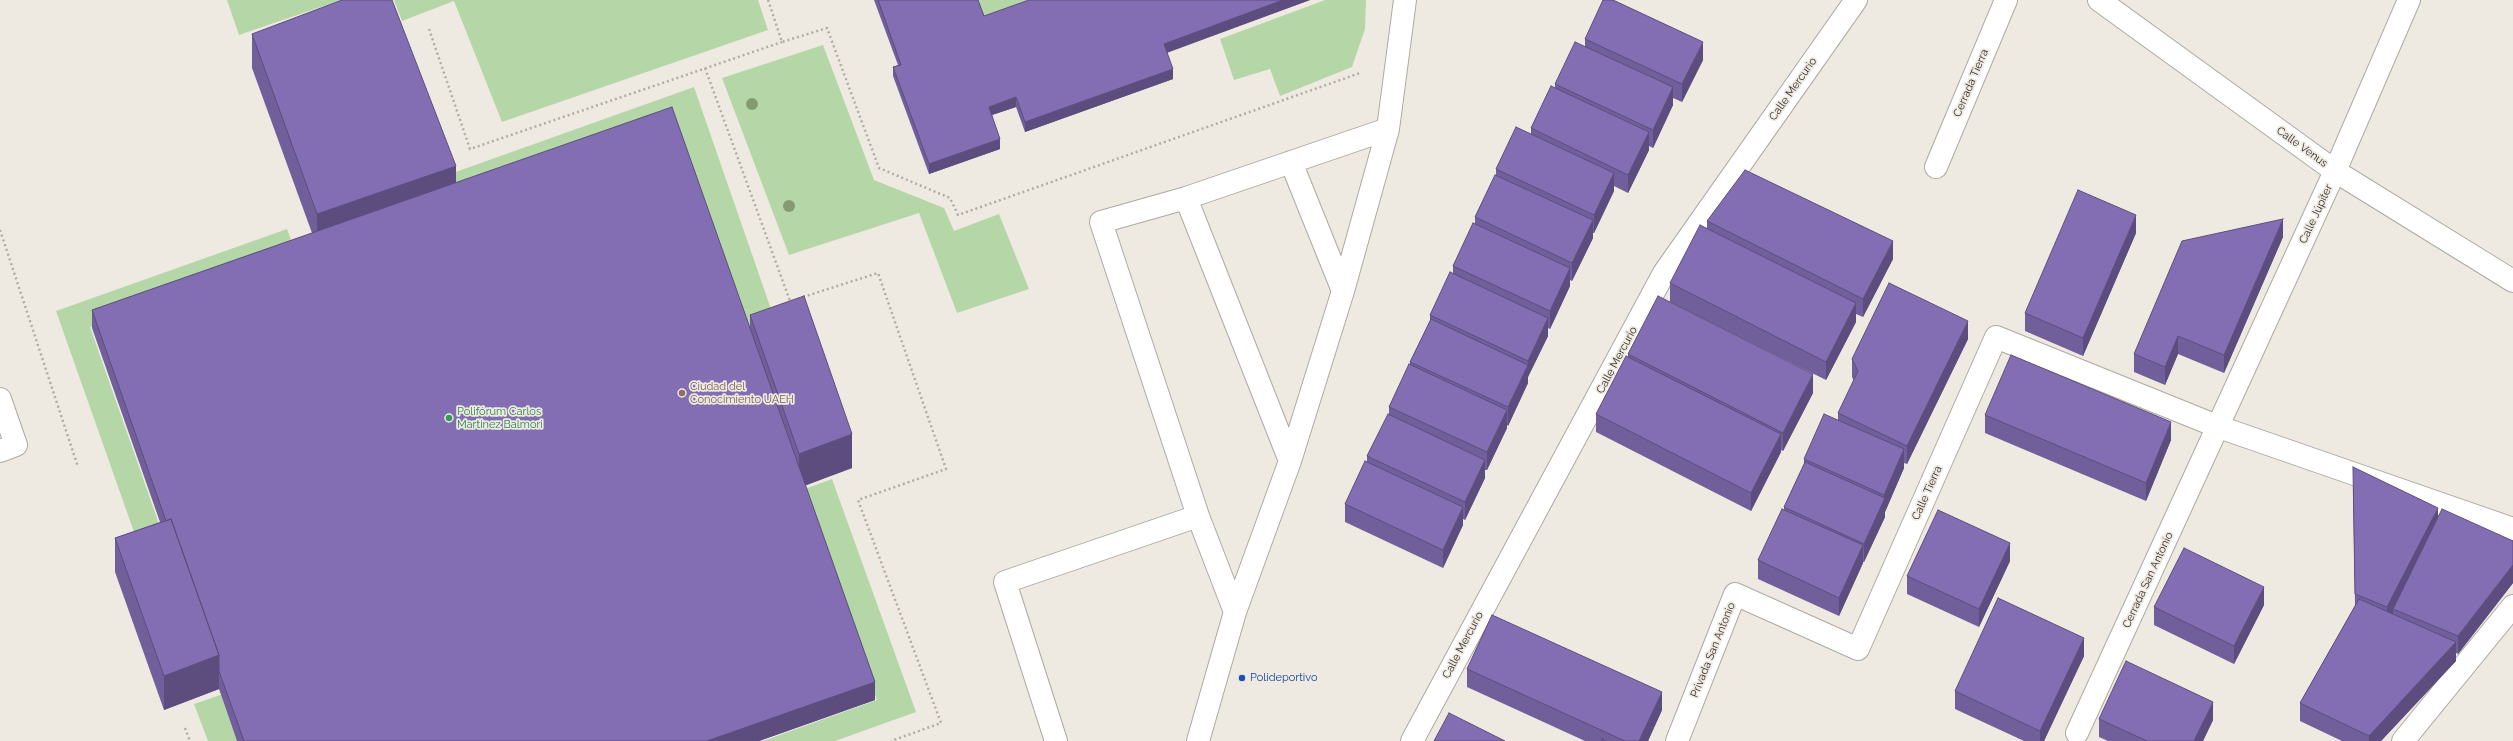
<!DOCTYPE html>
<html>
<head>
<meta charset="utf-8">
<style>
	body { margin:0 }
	canvas { display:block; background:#efeae1 }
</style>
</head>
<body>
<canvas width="2513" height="741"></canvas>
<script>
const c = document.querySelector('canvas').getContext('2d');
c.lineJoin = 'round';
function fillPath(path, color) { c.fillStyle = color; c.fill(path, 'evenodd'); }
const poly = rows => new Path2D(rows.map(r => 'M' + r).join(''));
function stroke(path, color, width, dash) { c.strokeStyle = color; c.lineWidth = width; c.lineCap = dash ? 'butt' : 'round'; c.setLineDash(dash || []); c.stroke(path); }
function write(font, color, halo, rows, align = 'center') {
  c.font = font + ' Raleway,sans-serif'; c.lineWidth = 3.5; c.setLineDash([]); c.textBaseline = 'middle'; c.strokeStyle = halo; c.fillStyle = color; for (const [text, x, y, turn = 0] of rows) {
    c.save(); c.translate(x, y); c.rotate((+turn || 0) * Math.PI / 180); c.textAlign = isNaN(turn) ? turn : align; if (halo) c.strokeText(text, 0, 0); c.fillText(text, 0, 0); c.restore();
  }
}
fillPath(poly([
	[227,0,341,0,239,35],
	[394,0,758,0,768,30,502,122,454,1,402,21],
	[975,0,1056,0,984,26],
	[1325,0,1366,0,1365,29,1352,67,1280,96,1270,69,1234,80,1220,39],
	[823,45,874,180,944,208,954,231,999,214,1029,289,957,313,919,213,789,255,722,78],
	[694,87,780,335,751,346,457,198,450,174],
	[287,229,296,254,90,327,165,541,140,549,56,311],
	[832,479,916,712,835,741,763,741,877,700,802,490],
	[220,695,221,695,237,741,208,741,194,704]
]), '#b5d7a8');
const minor = poly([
	[2099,0,2335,171,2513,281],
	[1291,162,1343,291],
	[1936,167,2006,0],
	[1186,198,1290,461],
	[0,399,16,445,0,451],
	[1235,612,1198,516,1101,222,1186,198,1388,129],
	[2077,733,2335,171,2409,0],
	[1056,741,1005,582,1198,516],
	[1198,741,1235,612,1290,461,1343,291,1388,129,1405,0],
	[1412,741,1664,273,1856,0],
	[1677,741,1735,594,1858,649,1996,337,2219,427,2513,529],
	[2403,741,2513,606]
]);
stroke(minor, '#aea9a1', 24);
stroke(poly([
	[768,0,782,42,827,28,879,168,950,198,958,215,1360,73],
	[429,29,470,149,782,42],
	[705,68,790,301],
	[0,230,78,467],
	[803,297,878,273,946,469,858,500,941,723,891,741],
	[185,728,190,741]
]), '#b0aca5', 2.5, [2, 3]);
stroke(minor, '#fff', 22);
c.fillStyle = '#849b71';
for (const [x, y] of [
	[752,104],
	[789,206]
]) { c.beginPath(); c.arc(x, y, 6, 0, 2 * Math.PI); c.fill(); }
fillPath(poly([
	[874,0,978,0,984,16,1310,0,1167,52,1173,79,1025,132,1016,107,992,115,1000,149,929,174,893,76,893,67,898,65],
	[252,34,456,182,750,330,750,315,852,468,805,485,875,700,759,741,237,741,219,689,164,710,115,572,115,538,160,522,92,328,92,310,312,233,252,68],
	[1585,39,1703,60,1682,102,1673,98,1673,105,1653,148,1649,146,1649,150,1628,193,1614,186,1614,191,1594,233,1593,233,1593,238,1572,281,1570,280,1570,286,1550,329,1548,328,1548,336,1528,377,1528,383,1508,426,1507,425,1507,428,1487,470,1485,470,1485,478,1465,520,1463,519,1463,525,1443,568,1345,522,1345,504,1367,462,1367,456,1389,414,1389,407,1410,365,1410,362,1430,321,1430,315,1453,274,1453,266,1475,224,1475,217,1496,175,1496,169,1531,134,1531,128,1555,88,1555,84,1585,46],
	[1707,221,1893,259,1863,317,1856,314,1856,322,1826,380,1670,302,1670,283,1707,228],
	[2136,233,2083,356,2025,331,2025,313],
	[2283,237,2224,373,2178,354,2165,385,2134,372,2134,354],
	[1968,339,1907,464,1904,463,1904,468,1885,512,1885,517,1864,562,1863,562,1863,563,1839,616,1758,579,1758,560,1784,510,1784,507,1804,465,1804,459,1838,420,1838,413,1854,381,1852,377,1852,359],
	[1628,354,1813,393,1783,451,1781,450,1781,452,1751,511,1596,432,1596,414,1628,357],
	[1985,415,2171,440,2146,501,1985,433],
	[2353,486,2438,517,2513,541,2513,583,2458,654,2456,653,2456,661,2381,741,2342,741,2300,721,2300,703,2355,606],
	[2010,561,1979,627,1907,594,1907,576],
	[2264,605,2234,664,2154,625,2154,607],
	[2084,656,2044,741,2024,741,1955,709,1955,691],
	[1467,669,1662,710,1648,741,1585,741,1467,687],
	[2099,719,2213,720,2203,741,2108,741,2099,737]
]), '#715f9b');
fillPath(poly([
	[1283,0,1310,0,1164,54,1164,44],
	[1703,42,1703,60,1682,102,1682,84],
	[1173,69,1173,79,1025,132,1025,122],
	[1673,87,1673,105,1653,148,1653,130],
	[1016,97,1016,107,989,116,989,107],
	[1649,132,1649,150,1628,193,1628,175],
	[1000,139,1000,149,929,174,929,164],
	[456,166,456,200,317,249,317,214],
	[1614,173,1614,191,1594,233,1594,215],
	[2136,215,2136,233,2083,356,2083,338],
	[2283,219,2283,237,2224,373,2224,355],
	[1593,220,1593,238,1572,281,1572,263],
	[1893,241,1893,259,1863,317,1863,299],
	[1570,268,1570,286,1550,329,1550,311],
	[1856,303,1856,322,1826,380,1826,362],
	[1548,318,1548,336,1528,377,1528,383,1508,426,1508,407,1528,366,1528,361],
	[1968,321,1968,339,1907,464,1907,446],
	[2178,336,2178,354,2165,385,2165,367],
	[1813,374,1813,393,1783,451,1783,433],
	[1507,410,1507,428,1487,470,1487,452],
	[2171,422,2171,440,2146,501,2146,483],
	[852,434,852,468,799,488,799,454],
	[1781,434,1781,452,1751,511,1751,493],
	[1904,449,1904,468,1885,512,1885,517,1864,562,1864,544,1884,500,1884,495],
	[1485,460,1485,478,1465,520,1465,502],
	[1463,507,1463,525,1443,568,1443,550],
	[2438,508,2438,526,2393,609,2393,614,2387,625,2387,607],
	[2010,543,2010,561,1979,627,1979,609],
	[1863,545,1863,563,1839,616,1839,598],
	[2513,565,2513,583,2458,654,2458,636],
	[2264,587,2264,605,2234,664,2234,646],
	[2084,638,2084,656,2044,741,2040,741,2040,731],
	[2456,642,2456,661,2381,741,2369,741,2369,736],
	[219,655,219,689,164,710,164,676],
	[875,682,875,700,759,741,707,741],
	[1662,692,1662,710,1648,741,1639,741],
	[2213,702,2213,720,2203,741,2194,741]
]), '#5c4d7e');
const building = poly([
	[342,0,392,0,456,166,317,214,252,34,342,0],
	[878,0,978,0,984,16,1029,0,1283,0,1164,44,1173,69,1025,122,1016,97,989,107,1000,139,929,164,893,67,901,65,878,0],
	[1603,0,1613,0,1703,42,1682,84,1585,39,1603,0],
	[1575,42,1673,87,1653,130,1555,84,1575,42],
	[1551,86,1649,132,1628,175,1531,128,1551,86],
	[672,107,875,682,707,741,244,741,219,671,219,655,171,519,166,521,92,310,672,107],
	[1516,127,1614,173,1594,215,1496,169,1516,127],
	[1745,170,1893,241,1863,299,1707,221,1745,170],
	[1495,175,1593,220,1572,263,1475,217,1495,175],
	[2078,190,2136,215,2083,338,2025,313,2078,190],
	[2283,219,2224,355,2178,336,2165,367,2134,354,2182,241,2283,219],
	[1473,223,1570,268,1550,311,1453,266,1473,223],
	[1700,225,1856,303,1826,362,1670,283,1700,225],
	[1450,272,1548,318,1528,361,1430,315,1450,272],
	[1889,283,1968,321,1907,446,1838,413,1858,371,1852,359,1889,283],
	[804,296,852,434,799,454,750,315,804,296],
	[1658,296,1813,374,1783,433,1628,354,1658,296],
	[1431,319,1528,365,1508,407,1410,362,1431,319],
	[2011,355,2171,422,2146,483,1985,415,2011,355],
	[1626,356,1781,434,1751,493,1596,414,1626,356],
	[1409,364,1507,410,1487,452,1389,407,1409,364],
	[1388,414,1485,460,1465,502,1367,456,1388,414],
	[1824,414,1904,449,1884,495,1804,459,1824,414],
	[1365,461,1463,507,1443,550,1345,504,1365,461],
	[1805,462,1885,498,1864,544,1784,507,1805,462],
	[2353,467,2438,508,2387,607,2355,594,2353,467],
	[1782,509,1863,545,1839,598,1758,560,1782,509],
	[2442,509,2513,541,2513,565,2458,636,2393,609,2442,509],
	[1938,510,2010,543,1979,609,1907,576,1938,510],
	[171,519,219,655,164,676,115,538,171,519],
	[2184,548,2264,587,2234,646,2154,607,2184,548],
	[1998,598,2084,638,2040,731,1955,691,1998,598],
	[2359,599,2456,642,2369,736,2300,703,2359,599],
	[1492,615,1662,692,1639,741,1625,741,1467,669,1492,615],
	[2126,661,2213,702,2194,741,2147,741,2099,719,2126,661],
	[1449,713,1505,741,1434,741,1449,713],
	[1602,739,1606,741,1601,741,1602,739]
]);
fillPath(building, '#836eb4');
stroke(building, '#5c4d7e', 1);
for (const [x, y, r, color] of [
	[682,393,4,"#8d6e63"],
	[449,418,4,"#2e9e5b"],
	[1242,678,4,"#1a4fb4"]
]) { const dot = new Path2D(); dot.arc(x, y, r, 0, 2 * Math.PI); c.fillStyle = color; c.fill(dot); stroke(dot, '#efeae1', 1.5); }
write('11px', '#312f2c', '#efeae1', [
	["Cerrada Tierra",1971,83,-67],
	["Calle Mercurio",1793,89,-55],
	["Calle Venus",2302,147,36],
	["Calle Júpiter",2316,214,-65],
	["Calle Mercurio",1617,360,-62],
	["Calle Tierra",1927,493,-66],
	["Cerrada San Antonio",2148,580,-65],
	["Calle Mercurio",1463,645,-62],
	["Privada San Antonio",1713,650,-68]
]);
write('11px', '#785e54', '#efeae1', [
	["Ciudad del",690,387],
	["Conocimiento UAEH",690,400]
], 'left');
write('11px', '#27864d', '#efeae1', [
	["Polifórum Carlos",457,412],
	["Martinez Balmori",457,425]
], 'left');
write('11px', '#164399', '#efeae1', [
	["Polideportivo",1250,678]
], 'left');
</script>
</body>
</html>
